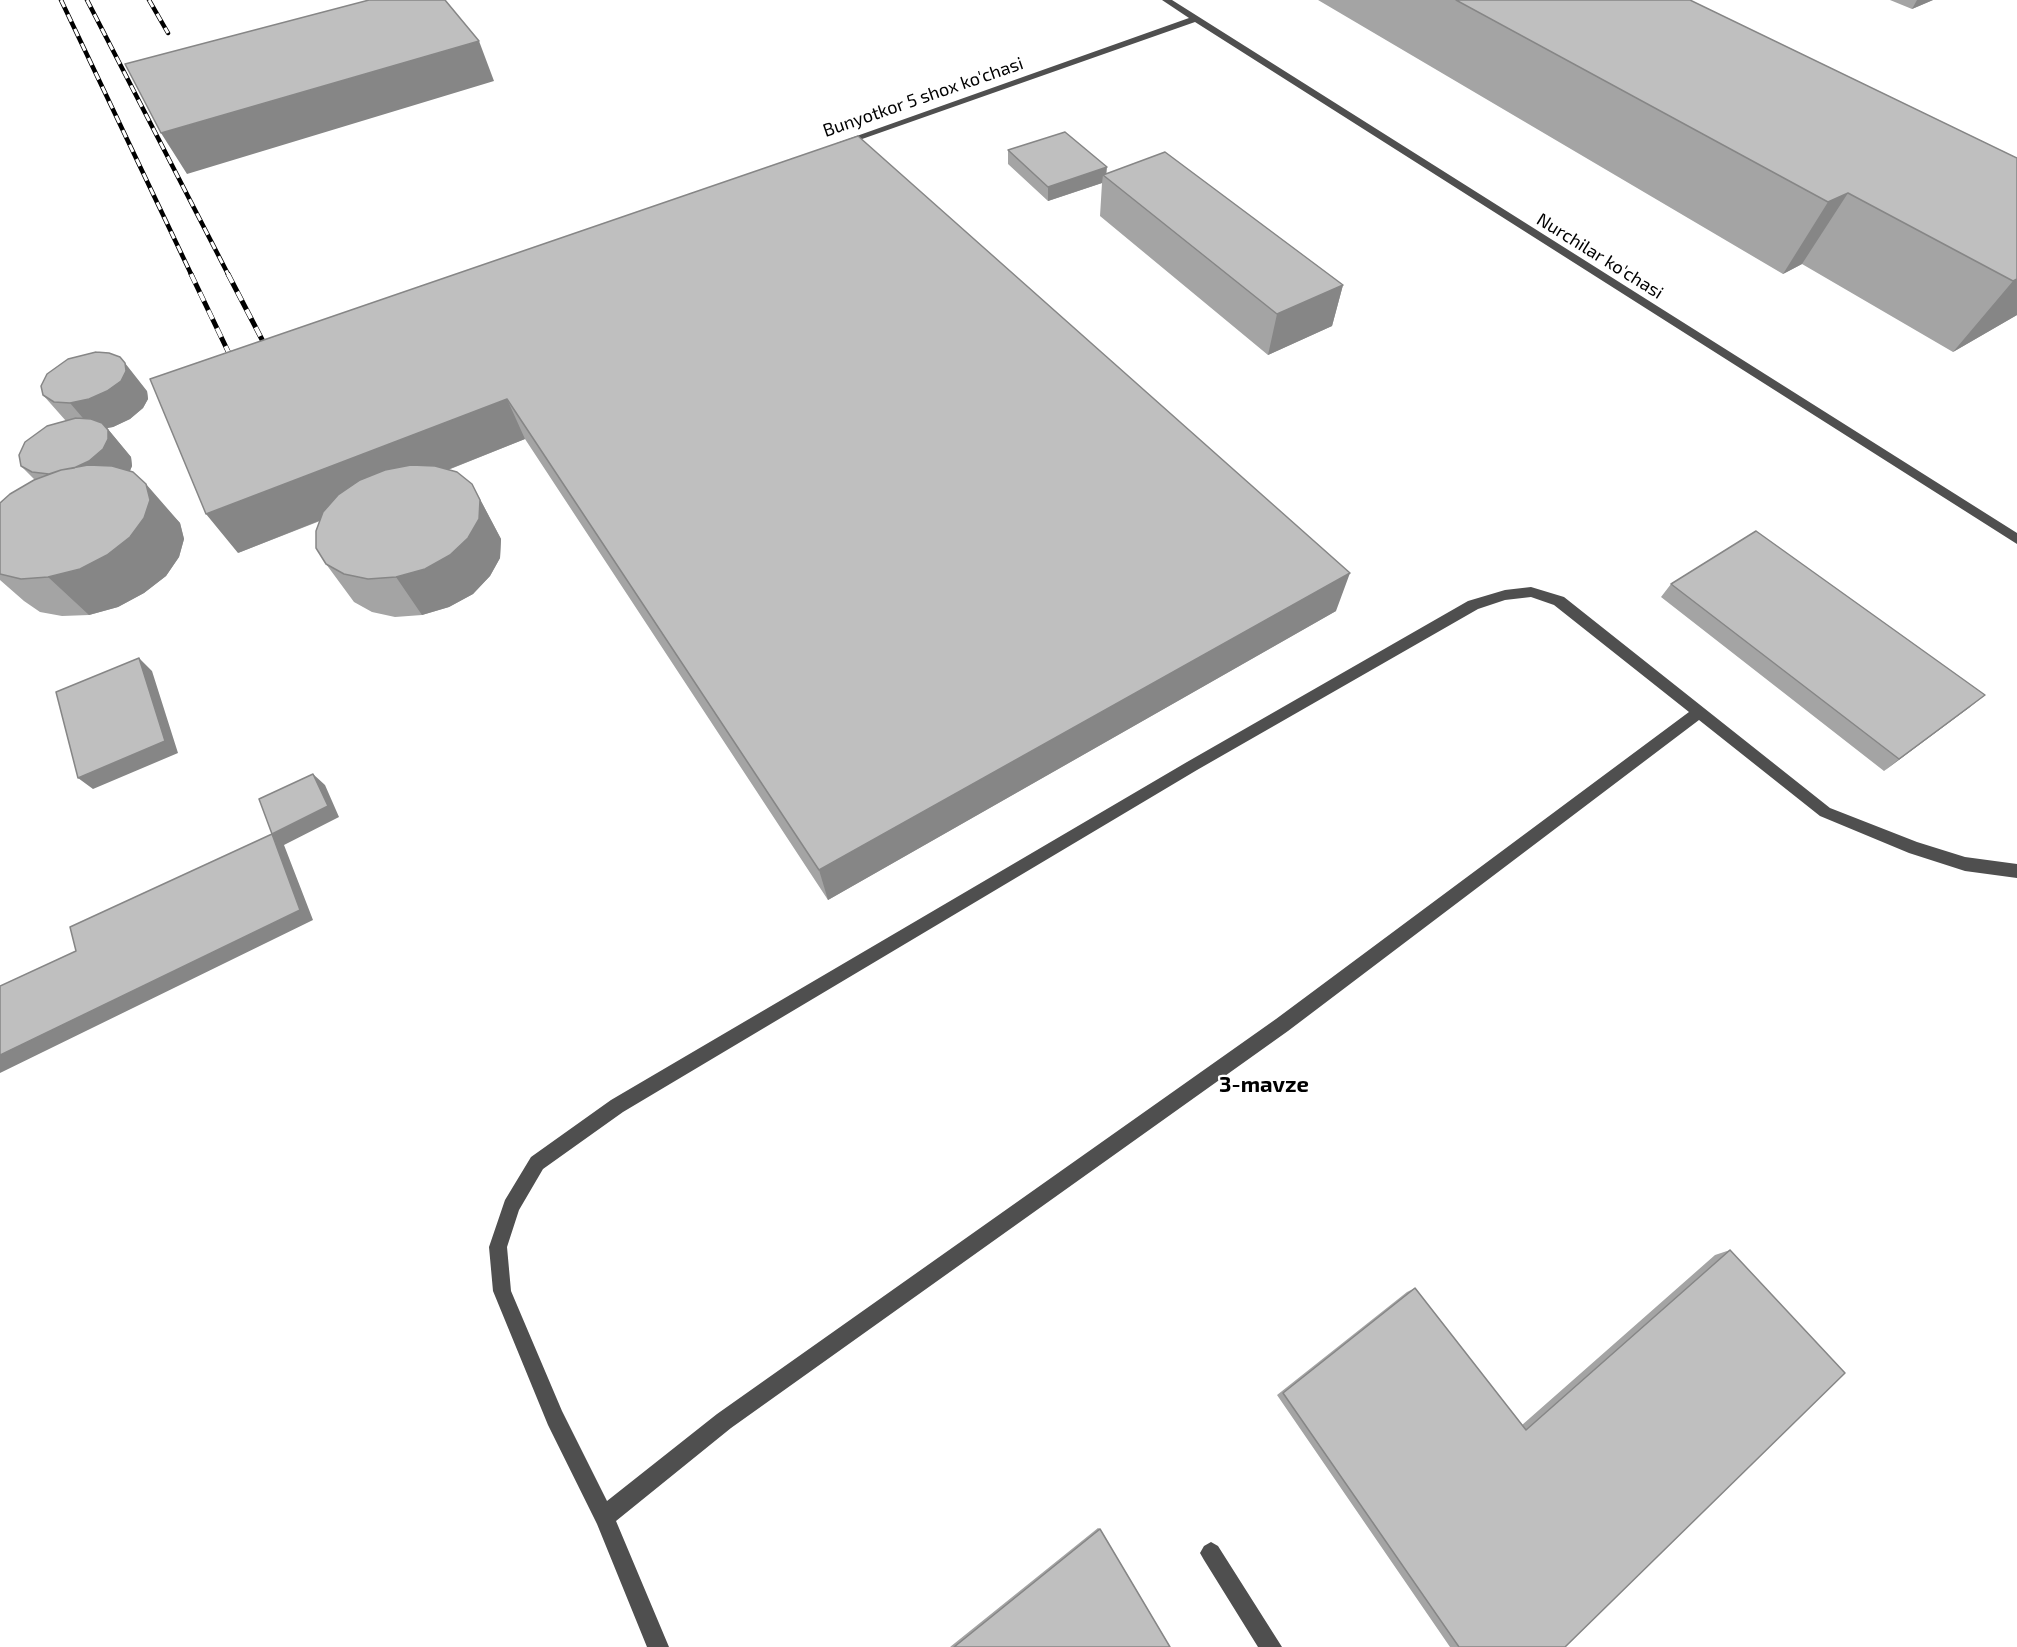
<!DOCTYPE html>
<html>
<head>
<meta charset="utf-8">
<style>
	body { margin:0 }
	canvas { display:block; background:#fff }
</style>
</head>
<body>
<canvas width="2017" height="1647"></canvas>
<script>
const c = document.querySelector('canvas').getContext('2d');
c.lineJoin = 'round';
const poly = rows => new Path2D(rows.map(r => 'M' + r).join(''));
function fillPath(path, color) { c.fillStyle = color; c.fill(path, 'evenodd'); }
function stroke(path, color, width, dash) { c.strokeStyle = color; c.lineWidth = width; c.lineCap = dash ? 'butt' : 'round'; c.setLineDash(dash || []); c.stroke(path); }
function write(font, color, halo, rows, align = 'center') {
  c.font = font + ' "Exo 2",sans-serif'; c.lineWidth = 4.5; c.setLineDash([]); c.textBaseline = 'middle'; c.strokeStyle = halo; c.fillStyle = color; for (const [text, x, y, turn = 0] of rows) {
    c.save(); c.translate(x, y); c.rotate((+turn || 0) * Math.PI / 180); c.textAlign = isNaN(turn) ? turn : align; if (halo) c.strokeText(text, 0, 0); c.fillText(text, 0, 0); c.restore();
  }
}
fillPath(poly([
	[1162,0,1172,0,2017,533,2017,544,1195,22,845,145,837,143,1189,18,1162,0],
	[1531,587,1564,597,1830,808,1917,842,1965,857,2017,864,2017,878,1965,871,1909,853,1820,816,1699,720,1288,1031,731,1428,616,1521,669,1647,647,1647,597,1524,548,1425,493,1291,489,1247,505,1200,531,1157,611,1100,1187,762,1468,601,1505,590,1531,587],
	[1531,597,1554,605,1689,712,1276,1019,717,1414,607,1501,562,1411,511,1291,507,1247,519,1210,543,1169,623,1112,1197,770,1478,609,1505,600,1531,597],
	[1211,1542,1218,1546,1282,1647,1258,1647,1204,1560,1200,1553,1204,1546,1211,1542]
]), '#4f4f4f');
const railFar1 = poly([
	[61,0,192,276],
	[87,0,229,276],
	[149,0,168,33]
]);
const rail = poly([
	[191,274,235,366],
	[228,274,270,355]
]);
stroke(railFar1, '#000', 4.5);
stroke(rail, '#000', 5);
stroke(railFar1, '#fff', 3, [8]);
stroke(rail, '#fff', 4, [10]);
fillPath(poly([
	[1318,0,1690,0,2017,158,2017,315,1953,352,1802,264,1783,274],
	[1890,0,1933,0,1912,9],
	[858,136,1336,611,828,900,525,439,448,470,472,484,501,539,500,558,490,576,473,594,449,607,422,615,395,617,372,612,354,602,326,564,320,521,238,553],
	[1008,150,1106,173,1343,285,1332,326,1268,355,1100,216,1102,183,1048,201,1008,164],
	[147,391,148,399,143,408,130,419,113,427,107,428,131,457,132,466,130,471,180,523,184,539,179,557,166,576,144,593,118,607,89,615,62,616,40,612,24,601,0,580,0,503,35,480,21,466,66,421,43,395],
	[1671,584,1970,707,1884,771,1661,597],
	[1730,1250,1565,1647,1450,1647,1277,1395,1407,1292,1415,1288,1522,1425,1715,1255],
	[1098,1528,1100,1529,1170,1647,950,1647]
]), '#a4a4a4');
fillPath(poly([
	[1917,0,1933,0,1912,9],
	[479,41,494,81,187,174,161,133],
	[1107,167,1106,178,1103,175,1102,183,1048,201,1048,187],
	[1848,193,1802,264,1783,274,1828,202],
	[2017,279,2017,315,1953,352,2013,281],
	[1343,285,1332,326,1268,355,1277,314],
	[125,363,147,391,148,399,143,408,130,419,113,427,107,428,131,457,132,466,127,477,49,474,94,431,70,403],
	[507,399,525,439,238,553,206,514],
	[146,484,180,523,184,539,179,557,166,576,144,593,118,607,89,615,48,577],
	[472,484,501,539,500,558,490,576,473,594,449,607,422,615,396,577],
	[1350,573,1336,611,828,900,819,870],
	[139,658,152,671,178,753,93,789,78,778],
	[1985,695,1970,707,1884,771,1899,759],
	[313,774,325,785,339,817,284,845,272,834],
	[272,834,284,845,313,920,0,1073,0,1055]
]), '#868686');
const building = poly([
	[369,0,445,0,479,41,161,133,125,64,369,0],
	[1456,0,1690,0,2017,158,2017,279,2013,281,1848,193,1828,202,1456,0],
	[1065,132,1107,167,1048,187,1008,150,1065,132],
	[858,136,1350,573,819,870,507,399,206,514,150,379,858,136],
	[1165,152,1343,285,1277,314,1103,175,1165,152],
	[96,352,109,353,120,357,125,363,126,371,121,381,107,391,89,399,70,403,54,402,43,395,41,386,47,374,68,359,96,352],
	[76,418,91,419,102,423,108,430,108,439,103,449,89,461,74,468,61,470,49,474,32,472,21,466,19,455,25,442,47,426,76,418],
	[88,465,112,466,133,472,146,484,150,500,144,518,130,537,107,555,80,569,48,577,21,579,0,574,0,503,10,494,34,480,61,470,88,465],
	[411,465,435,466,457,472,472,484,480,500,479,519,468,538,450,555,425,569,396,577,368,579,344,574,326,564,316,548,316,531,323,512,338,495,360,480,385,470,411,465],
	[1756,531,1985,695,1899,759,1671,584,1756,531],
	[139,658,165,741,78,778,56,692,139,658],
	[313,774,328,806,272,834,259,799,313,774],
	[272,834,300,910,0,1055,0,986,76,951,70,927,272,834],
	[1730,1250,1845,1373,1565,1647,1459,1647,1283,1393,1415,1288,1526,1430,1730,1250],
	[1100,1529,1170,1647,954,1647,1100,1529]
]);
fillPath(building, '#bfbfbf');
stroke(building, '#868686', 1.5);
write('18px', '#000', '#fff', [
	["Bunyotkor 5 shox ko'chasi",923,97,-19],
	["Nurchilar ko'chasi",1600,256,32]
]);
write('bold 22px', '#000', '#fff', [
	["3-mavze",1264,1085]
]);
</script>
</body>
</html>
